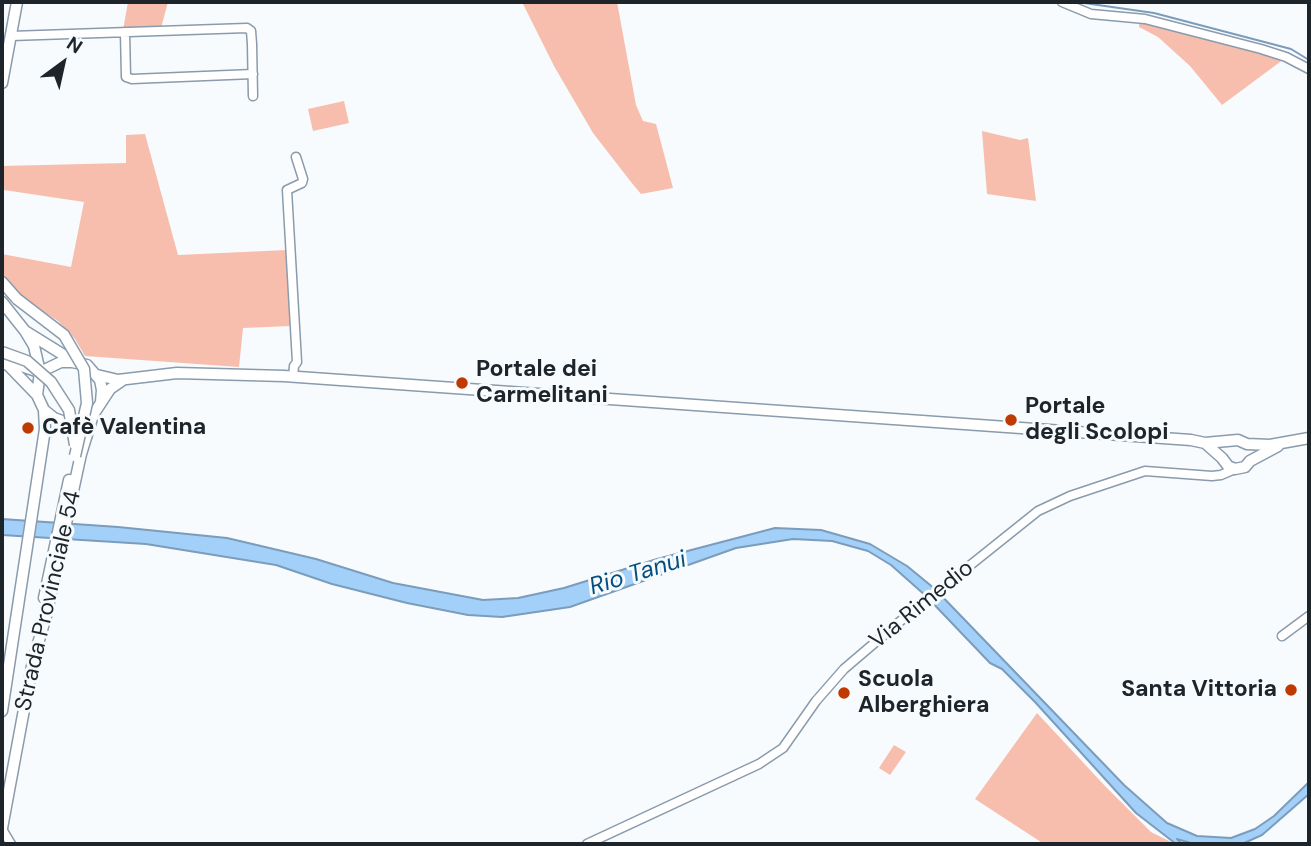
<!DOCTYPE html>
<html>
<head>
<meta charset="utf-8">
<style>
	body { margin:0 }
	#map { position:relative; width:1311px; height:846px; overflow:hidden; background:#f7fbfe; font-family:"DM Sans",sans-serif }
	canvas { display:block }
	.frame { position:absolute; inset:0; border:4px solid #1d242a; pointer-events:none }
	.north { position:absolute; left:28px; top:28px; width:70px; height:70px; -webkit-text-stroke:5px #f7fbfe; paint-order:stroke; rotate:33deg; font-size:19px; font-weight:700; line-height:28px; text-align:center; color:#1d242a }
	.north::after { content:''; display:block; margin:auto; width:24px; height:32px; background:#1d242a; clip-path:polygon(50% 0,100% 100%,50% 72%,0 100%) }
</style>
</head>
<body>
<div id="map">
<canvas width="1311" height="846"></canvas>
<div class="frame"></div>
<div class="north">N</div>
</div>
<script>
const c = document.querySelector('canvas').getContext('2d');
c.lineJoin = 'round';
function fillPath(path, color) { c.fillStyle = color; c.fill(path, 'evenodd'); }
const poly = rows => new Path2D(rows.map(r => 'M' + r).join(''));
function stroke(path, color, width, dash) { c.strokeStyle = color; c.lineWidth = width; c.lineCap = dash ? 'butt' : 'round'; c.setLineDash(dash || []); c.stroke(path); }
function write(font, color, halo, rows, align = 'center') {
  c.font = font + ' "DM Sans",sans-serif'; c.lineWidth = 6; c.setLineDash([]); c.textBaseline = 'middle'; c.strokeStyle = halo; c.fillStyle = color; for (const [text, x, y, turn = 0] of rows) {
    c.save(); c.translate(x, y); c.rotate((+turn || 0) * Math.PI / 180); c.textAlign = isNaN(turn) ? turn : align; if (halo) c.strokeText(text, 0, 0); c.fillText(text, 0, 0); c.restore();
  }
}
fillPath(poly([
	[128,2,168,2,161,28,123,30],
	[522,2,617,2,636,105,643,121,656,124,673,188,641,194,631,182,593,133,554,66],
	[1139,21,1284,59,1222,105,1190,66,1158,37,1139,27],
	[344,101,349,123,313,131,308,109],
	[982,131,1020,140,1028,138,1036,201,987,194],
	[145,134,178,255,287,250,290,326,243,328,239,367,85,356,75,339,58,321,27,301,5,282,2,275,2,254,71,267,84,202,4,190,2,166,126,163,126,135],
	[1037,713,1105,786,1151,832,1175,844,1044,844,975,799],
	[894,745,906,752,890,775,879,768]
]), '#f7bead');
const water = poly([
	[2,519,118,527,227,538,316,559,393,583,483,600,518,598,564,588,657,559,775,528,821,530,870,544,907,566,935,589,1124,785,1167,823,1197,836,1231,838,1255,829,1274,816,1309,782,1309,794,1262,835,1242,844,1194,844,1177,839,1182,844,1176,844,1136,813,1035,702,1002,669,990,663,926,596,891,565,868,551,832,541,793,539,736,548,570,607,502,617,468,615,407,603,332,584,276,565,146,544,2,535,2,519]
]);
fillPath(water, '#a3d0f9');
stroke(water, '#7b9cbb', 2);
stroke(poly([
	[1077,2,1154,13,1291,49,1309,60]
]), '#7b9cbb', 2);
const minor = poly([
	[1062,2,1091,14,1145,19,1261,49,1286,57,1309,69],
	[125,32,126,77,132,79,253,74],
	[11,36,247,28,251,31,252,44,253,96],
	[293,377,294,366,297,362,287,190,302,183,303,179,296,157],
	[1282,636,1309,616],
	[2,829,11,844],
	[587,844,759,764,783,748,816,701,844,669,898,623,1038,511,1070,496,1145,471,1212,476,1221,475,1235,469]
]);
const major = poly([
	[2,83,17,2],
	[2,282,17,299],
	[2,302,25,331,75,362],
	[25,331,34,346,40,372,37,395,44,410,54,418,70,424,84,421,93,415,110,389,123,380],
	[7,361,39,372],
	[2,362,9,366,37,395],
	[40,372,61,362,72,362,87,365,100,380,102,390,101,402],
	[97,375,118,380,177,373,284,376,1191,440,1205,443,1238,440,1247,444,1270,445,1309,438],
	[1205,443,1222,458,1228,466,1235,469,1245,467,1250,461,1278,446],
	[44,598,69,480],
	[2,711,45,429,44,410],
	[2,828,33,661,46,616,81,454,93,415]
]);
stroke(minor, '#8a9bac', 11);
stroke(major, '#8a9bac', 13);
stroke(minor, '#fff', 8);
stroke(major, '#fff', 10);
const majorBridge = poly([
	[17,299,64,335,84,369,87,403,75,456],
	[2,352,27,361,51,382,69,410,75,445]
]);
stroke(majorBridge, '#8a9bac', 13, []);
stroke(majorBridge, '#fff', 10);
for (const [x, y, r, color] of [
	[462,383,7,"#c03900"],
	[1011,420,7,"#c03900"],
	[28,428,7,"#c03900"],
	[1291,690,7,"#c03900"],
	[844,693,7,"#c03900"]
]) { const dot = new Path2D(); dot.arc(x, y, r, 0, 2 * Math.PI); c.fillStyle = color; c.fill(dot); stroke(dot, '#f7fbfe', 2.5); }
write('bold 23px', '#1d242a', '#f7fbfe', [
	["Portale dei",476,370],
	["Carmelitani",476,396],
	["Portale",1025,407],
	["degli Scolopi",1025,433],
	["Cafè Valentina",42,428],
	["Scuola",858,680],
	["Alberghiera",858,706],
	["Santa Vittoria",1277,690,"right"]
], 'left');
write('23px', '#1d242a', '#f7fbfe', [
	["Strada Provinciale 54",49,601,-77],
	["Via Rimedio",922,605,-39]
]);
write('italic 24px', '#044f80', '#f7fbfe', [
	["Rio Tanui",638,574,-17]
]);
</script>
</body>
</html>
